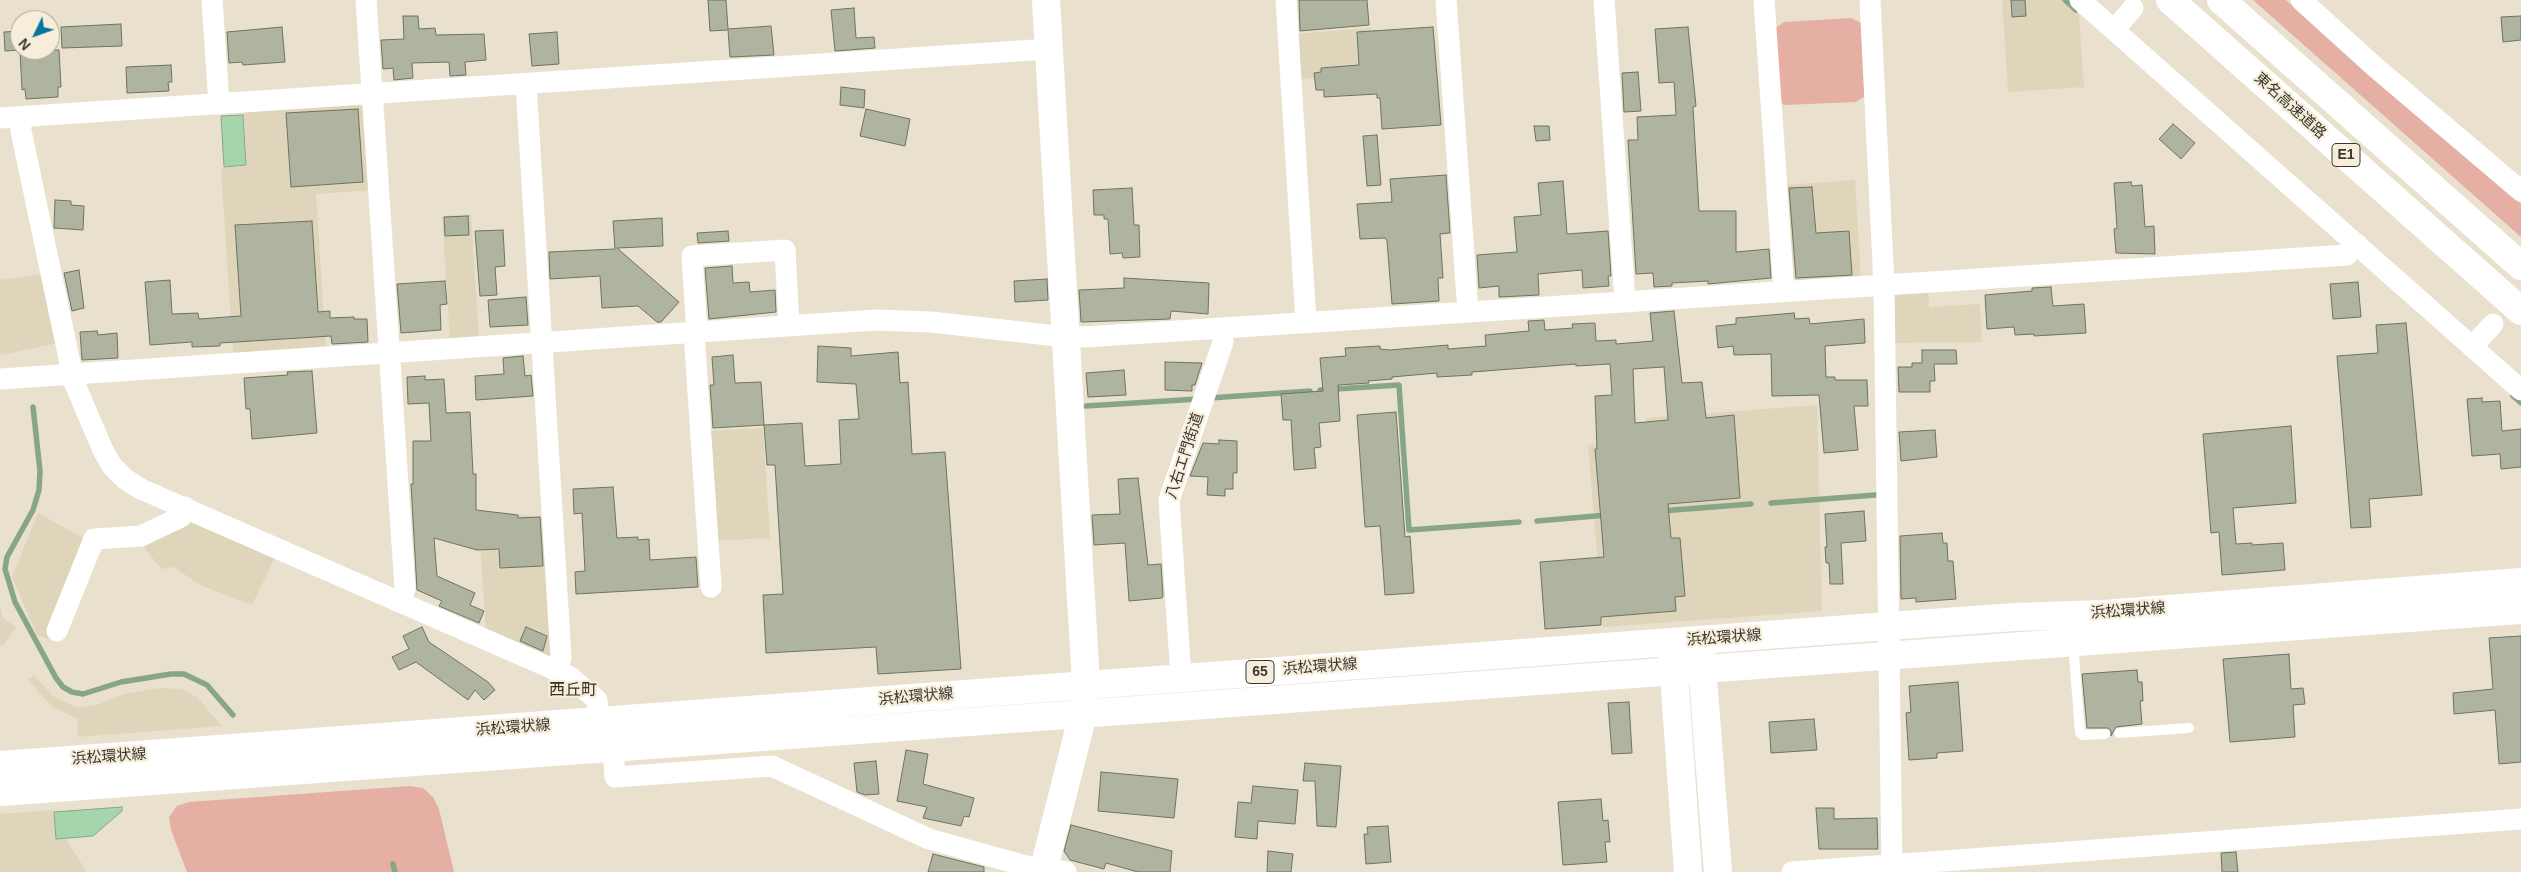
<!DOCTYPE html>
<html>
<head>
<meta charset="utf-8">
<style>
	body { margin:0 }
	#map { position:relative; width:2521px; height:872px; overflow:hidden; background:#e9e1ce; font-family:Arial,sans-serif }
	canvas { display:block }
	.north { position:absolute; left:10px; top:10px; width:50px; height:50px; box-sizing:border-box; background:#f6eedb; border:1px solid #aba597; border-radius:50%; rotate:228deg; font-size:14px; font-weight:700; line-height:20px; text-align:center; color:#3a3730 }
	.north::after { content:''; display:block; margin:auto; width:18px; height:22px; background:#07749f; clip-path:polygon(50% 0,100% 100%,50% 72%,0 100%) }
</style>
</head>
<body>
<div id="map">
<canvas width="2521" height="872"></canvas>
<div class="north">N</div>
</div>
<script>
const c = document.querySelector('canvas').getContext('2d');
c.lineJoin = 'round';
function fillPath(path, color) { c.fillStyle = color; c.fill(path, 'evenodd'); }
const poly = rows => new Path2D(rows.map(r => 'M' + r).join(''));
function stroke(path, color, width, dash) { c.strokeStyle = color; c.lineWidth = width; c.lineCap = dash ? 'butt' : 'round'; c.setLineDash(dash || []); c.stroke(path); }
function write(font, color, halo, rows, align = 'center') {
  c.font = font + ' Arial,"Noto Sans JP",sans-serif'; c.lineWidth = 4.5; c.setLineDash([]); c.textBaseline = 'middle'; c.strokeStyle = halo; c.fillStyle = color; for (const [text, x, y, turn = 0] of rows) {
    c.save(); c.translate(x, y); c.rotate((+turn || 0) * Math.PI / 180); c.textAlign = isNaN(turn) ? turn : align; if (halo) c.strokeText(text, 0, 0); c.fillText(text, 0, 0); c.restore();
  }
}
fillPath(poly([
	[2002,0,2063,0,2079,15,2084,87,2008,92],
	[1371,28,1374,74,1297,79,1294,34],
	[360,104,366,110,371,190,316,194,326,350,238,356,233,352,221,168,247,166,244,112],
	[1855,180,1861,279,1796,283,1790,278,1784,185],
	[471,214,479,339,450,341,442,216],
	[44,274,59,343,0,355,0,280],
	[1928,289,1929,307,1980,304,1982,342,1893,343,1893,297,1898,291],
	[1817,405,1822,611,1603,627,1588,445,1648,440,1646,418],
	[763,428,770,538,713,541,706,431],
	[478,510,545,517,554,658,486,632],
	[38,513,87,540,48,639,37,635,12,577],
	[191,518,276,555,252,605,200,585,174,567,161,569,141,543],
	[0,605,3,618,16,627,2,647,0,645],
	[34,675,53,696,77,708,97,705,124,694,160,688,181,689,197,697,222,726,77,737,78,719,52,707,28,680],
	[54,810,56,839,65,838,87,872,0,872,0,814]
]), '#dfd5bb');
fillPath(poly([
	[2253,0,2286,0,2369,74,2521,204,2521,237],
	[1851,18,1861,23,1865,96,1856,102,1784,105,1780,101,1774,29,1784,22],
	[410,786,423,788,433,797,439,809,454,872,187,872,171,830,169,817,177,806,189,802]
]), '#e5afa4');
const water = poly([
	[243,115,246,165,224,167,221,116,243,115],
	[122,807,122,811,93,836,56,839,54,812,122,807]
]);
fillPath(water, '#a7d5ab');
stroke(water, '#86a686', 1);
stroke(poly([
	[2065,0,2076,10],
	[1320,390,1399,385,1409,530,1519,522],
	[2513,396,2521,403],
	[1210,398,1310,391],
	[1086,406,1198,399],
	[33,407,40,471,39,490,33,510,7,557,5,569,15,602,56,678,63,687,72,692,83,694,121,682,171,674,184,674,207,685,233,715],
	[1771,503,1876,495],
	[1661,511,1751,504],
	[1537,521,1607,515],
	[393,864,395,872]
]), '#86a686', 5.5);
const building = poly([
	[708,0,726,0,728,29,771,26,774,55,730,57,728,30,710,31,708,0],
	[1299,0,1367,0,1369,25,1300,31,1299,0],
	[2011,0,2025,0,2026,16,2012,17,2011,0],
	[854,8,856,38,874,37,875,48,835,51,831,10,854,8],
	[403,16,418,16,419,29,435,28,436,35,484,34,486,60,465,62,466,75,450,76,449,62,412,63,413,78,394,80,393,68,383,69,381,40,404,39,403,16],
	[2521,16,2521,40,2503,42,2501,17,2521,16],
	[121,24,122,46,62,48,61,27,121,24],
	[282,27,285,62,243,65,242,62,229,63,227,32,282,27],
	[1433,27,1441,125,1382,129,1380,98,1377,98,1377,94,1324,97,1324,90,1316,90,1314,73,1321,72,1321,68,1359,65,1357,32,1433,27],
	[1688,27,1696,106,1693,107,1699,211,1736,211,1736,252,1769,249,1771,278,1708,284,1708,281,1672,283,1672,286,1654,287,1653,273,1636,274,1628,140,1638,140,1637,117,1676,115,1674,82,1659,83,1655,29,1688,27],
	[20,31,20,50,59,50,61,87,58,87,58,97,26,99,25,89,22,90,20,50,5,51,4,32,20,31],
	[557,32,559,64,532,66,529,34,557,32],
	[171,65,172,82,168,82,169,91,127,93,126,67,171,65],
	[1638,72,1641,111,1624,112,1622,73,1638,72],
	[841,87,865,90,864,108,840,105,841,87],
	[358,109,363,182,291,187,286,113,358,109],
	[866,109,910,119,905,146,860,136,866,109],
	[2173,124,2195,143,2181,159,2159,139,2173,124],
	[1534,126,1549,126,1550,140,1536,141,1534,126],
	[1377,135,1381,185,1367,186,1363,136,1377,135],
	[1446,175,1450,233,1440,234,1443,278,1438,278,1439,301,1392,304,1387,241,1385,238,1360,239,1357,204,1392,202,1390,179,1446,175],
	[1563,181,1567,234,1608,231,1611,276,1608,276,1609,286,1583,288,1582,270,1538,274,1539,295,1499,297,1499,286,1479,288,1477,255,1517,252,1514,217,1541,215,1538,183,1563,181],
	[2131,182,2132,186,2142,185,2145,227,2154,226,2155,254,2116,253,2114,229,2117,228,2114,183,2131,182],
	[1812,187,1816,233,1849,231,1852,275,1796,278,1789,188,1812,187],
	[1132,188,1134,225,1139,225,1140,257,1123,258,1122,253,1110,254,1108,219,1104,219,1104,215,1094,215,1093,190,1132,188],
	[55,200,71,201,71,205,84,206,83,230,54,228,55,200],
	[468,216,469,235,445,236,444,217,468,216],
	[662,218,663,246,617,248,679,302,661,322,657,322,638,306,602,308,600,276,550,279,549,252,615,249,613,221,662,218],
	[312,221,318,312,330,311,330,318,354,317,354,319,367,319,368,342,332,344,331,336,220,343,220,346,192,347,192,342,150,345,145,282,170,280,172,314,198,313,199,319,241,316,235,225,312,221],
	[503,230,505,266,495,267,497,295,480,296,475,231,503,230],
	[728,231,729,241,698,243,697,233,728,231],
	[732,266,733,283,749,282,750,292,775,290,776,312,709,319,705,268,732,266],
	[79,270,84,308,72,311,64,273,79,270],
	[1124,278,1209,283,1208,314,1171,311,1170,319,1081,322,1079,290,1124,288,1124,278],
	[1047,279,1048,300,1015,302,1014,281,1047,279],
	[445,281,447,304,440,305,441,330,401,333,397,284,445,281],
	[2358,282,2361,317,2333,319,2330,284,2358,282],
	[2051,287,2053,306,2084,304,2086,333,2034,336,2034,334,2015,335,2014,327,1987,329,1985,295,2032,291,2032,288,2051,287],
	[526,297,528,325,490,327,488,300,526,297],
	[1674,311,1682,383,1702,382,1706,418,1734,415,1740,498,1668,504,1671,538,1680,538,1685,596,1675,597,1676,611,1601,617,1601,625,1545,629,1540,562,1604,557,1595,449,1597,449,1595,396,1612,395,1610,364,1576,366,1576,364,1472,372,1472,375,1437,377,1437,373,1392,377,1392,379,1368,381,1369,383,1338,385,1340,421,1319,423,1321,447,1314,448,1316,468,1294,470,1291,420,1283,420,1281,394,1323,391,1320,358,1346,356,1345,348,1380,346,1380,349,1390,350,1448,345,1448,349,1486,346,1485,335,1529,331,1528,321,1544,320,1545,330,1573,328,1572,324,1595,323,1596,341,1616,340,1616,344,1653,341,1650,313,1674,311],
	[1664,367,1668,420,1635,423,1633,369,1664,367],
	[1794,313,1795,319,1809,318,1810,324,1864,319,1865,343,1825,346,1826,377,1835,377,1835,380,1867,380,1868,406,1854,406,1858,450,1824,453,1819,395,1772,396,1771,354,1734,355,1733,346,1718,348,1716,326,1736,324,1736,318,1794,313],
	[2406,323,2422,495,2369,499,2371,527,2351,528,2337,356,2378,353,2376,325,2406,323],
	[97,331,98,335,117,333,118,358,82,360,80,332,97,331],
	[818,346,851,348,851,356,898,352,900,383,908,382,912,454,945,452,961,669,878,674,876,647,766,653,763,595,783,594,775,465,767,465,764,425,802,423,805,466,841,464,839,420,859,419,856,384,817,382,818,346],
	[1922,350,1956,350,1957,364,1934,364,1935,381,1930,381,1930,392,1899,392,1898,367,1912,367,1912,363,1922,363,1922,350],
	[733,355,735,383,761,382,764,425,713,428,710,385,714,385,712,357,733,355],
	[523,356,525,376,531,375,533,396,476,400,475,376,504,374,503,358,523,356],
	[1165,362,1202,363,1195,385,1192,385,1192,391,1165,390,1165,362],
	[1124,370,1126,395,1088,397,1086,373,1124,370],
	[312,371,317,433,252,439,250,409,246,409,244,378,288,375,287,372,312,371],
	[425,376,425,380,444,379,446,413,470,412,473,474,476,474,476,510,518,515,518,518,540,517,543,566,500,568,499,549,477,550,434,538,437,576,475,593,470,605,484,611,479,623,439,606,442,601,417,590,411,484,413,484,413,441,431,441,429,403,408,404,407,377,425,376],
	[2482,398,2482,402,2500,401,2502,431,2521,429,2521,467,2501,469,2500,454,2472,456,2467,399,2482,398],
	[1396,412,1405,537,1410,536,1414,593,1385,595,1380,526,1365,527,1357,415,1396,412],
	[2291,426,2296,503,2233,508,2236,544,2252,543,2252,545,2283,543,2285,570,2222,575,2219,532,2211,533,2203,434,2291,426],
	[1935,430,1937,457,1901,461,1899,432,1935,430],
	[1219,440,1237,441,1237,473,1233,473,1233,489,1225,489,1225,496,1207,495,1208,477,1190,476,1203,443,1219,444,1219,440],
	[1138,478,1148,565,1161,564,1163,596,1162,598,1129,601,1125,543,1094,545,1092,515,1120,514,1118,479,1138,478],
	[613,487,617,538,638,537,638,540,649,539,650,560,696,557,698,587,576,594,575,572,585,571,582,513,574,514,573,489,613,487],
	[1864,511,1866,541,1841,543,1843,584,1830,584,1829,563,1826,563,1825,547,1827,547,1825,514,1864,511],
	[1942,533,1943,543,1947,543,1948,561,1953,561,1956,599,1916,602,1916,598,1901,599,1900,536,1942,533],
	[422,627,429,642,488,682,495,690,484,700,475,690,468,700,416,662,399,670,392,657,409,649,403,636,422,627],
	[526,627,547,636,543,651,520,641,526,627],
	[2521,636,2521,762,2499,764,2495,710,2454,714,2453,693,2493,689,2489,638,2521,636],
	[2289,654,2291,689,2303,688,2305,704,2293,705,2295,737,2230,742,2223,659,2289,654],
	[2137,670,2138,682,2142,682,2143,701,2140,701,2142,724,2116,727,2111,736,2111,731,2108,728,2087,728,2082,674,2137,670],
	[1958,682,1963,751,1937,753,1937,758,1909,760,1906,713,1911,712,1909,686,1958,682],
	[1629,702,1632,753,1612,754,1608,703,1629,702],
	[1814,719,1817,750,1771,753,1769,722,1814,719],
	[906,750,928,754,923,784,974,798,969,817,964,816,961,826,923,818,927,807,897,801,906,750],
	[876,761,879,794,865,795,857,792,854,763,876,761],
	[1305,763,1341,766,1336,827,1317,826,1315,781,1303,781,1305,763],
	[1101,772,1178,779,1174,818,1098,811,1101,772],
	[1253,786,1298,790,1295,824,1258,821,1257,839,1235,837,1238,802,1251,803,1253,786],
	[1601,799,1603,821,1608,820,1610,842,1605,842,1607,862,1563,865,1558,802,1601,799],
	[1816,808,1834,808,1834,819,1877,818,1878,849,1819,849,1816,808],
	[1071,825,1172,851,1170,872,1138,872,1106,863,1104,869,1070,860,1064,851,1071,825],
	[1388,826,1391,862,1366,864,1364,834,1368,834,1367,827,1388,826],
	[1268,851,1293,854,1291,872,1267,872,1268,851],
	[2236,852,2238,872,2222,872,2221,853,2236,852],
	[933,854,984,867,984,872,928,872,933,854]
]);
fillPath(building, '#afb4a1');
stroke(building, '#6e7261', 1);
stroke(poly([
	[2073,642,2080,733,2083,735,2105,734],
	[2119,733,2189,728]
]), '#fff', 10);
stroke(poly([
	[212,0,219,104],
	[366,0,405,589,399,602],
	[1286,0,1306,322],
	[1446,0,1468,312],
	[1604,0,1625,301],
	[1764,0,1784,291],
	[1870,0,1884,285,1892,872],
	[2080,0,2521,390],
	[2301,0,2375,67,2521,191],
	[2114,30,2133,8],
	[526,84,561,658,555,670],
	[20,117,21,131,74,382,103,450,112,466,125,479,141,489,569,676,597,700,599,722],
	[0,118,1049,49],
	[694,332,711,587],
	[697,332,692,256,785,250,789,326],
	[2472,347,2493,324],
	[0,379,876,320,931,322,1048,335,1084,337,2347,255,2357,244],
	[57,631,94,539,141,536,181,517,185,507],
	[1181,677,1169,500,1223,342,1222,328],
	[613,748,615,777,772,766,929,839,1026,866,1066,872],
	[1792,872,2521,819]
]), '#fff', 21);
stroke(poly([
	[1700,640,1718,872],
	[1672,647,1688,872],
	[1043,872,1083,714,1086,684,1046,0]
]), '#fff', 28);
stroke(poly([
	[0,765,1889,626,2015,617,2103,614,2521,582],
	[0,792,2521,610]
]), '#fff', 28);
stroke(poly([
	[2170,0,2521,311],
	[2221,0,2521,266]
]), '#fff', 28);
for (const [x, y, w] of [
	[2346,155,28],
	[1260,672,28]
]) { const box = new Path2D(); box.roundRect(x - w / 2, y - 11.5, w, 23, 4); c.fillStyle = '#f6eedb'; c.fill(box); stroke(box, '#3a3730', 1); }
write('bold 14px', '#3a3730', null, [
	["E1",2346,155],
	["65",1260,672]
]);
write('15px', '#3a3730', '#f6eedb', [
	["東名高速道路",2290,106,42],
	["八右エ門街道",1185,456,-72],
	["浜松環状線",2128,611,-4],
	["浜松環状線",1724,638,-4],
	["浜松環状線",1320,667,-4],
	["浜松環状線",916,697,-5],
	["浜松環状線",513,728,-4],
	["浜松環状線",109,757,-4]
]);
write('16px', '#363121', '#f6eedb', [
	["西丘町",573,691]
]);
</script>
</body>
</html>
